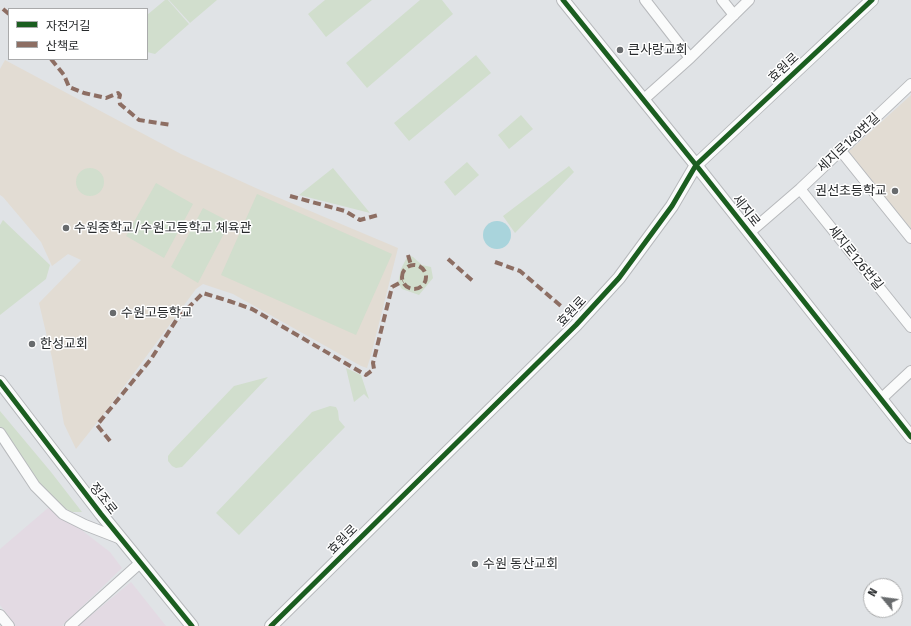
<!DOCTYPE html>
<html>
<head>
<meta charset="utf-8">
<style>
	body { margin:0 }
	#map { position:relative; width:911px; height:626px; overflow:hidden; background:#e0e3e6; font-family:"Fira Sans","Noto Sans KR",sans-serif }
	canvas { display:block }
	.legend { position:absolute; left:8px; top:8px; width:140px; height:52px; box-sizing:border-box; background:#fff; border:1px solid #a9aaab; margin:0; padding:5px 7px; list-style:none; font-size:12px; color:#272a2c }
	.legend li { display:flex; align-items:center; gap:8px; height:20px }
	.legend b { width:20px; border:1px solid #a9aaab }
	.north { position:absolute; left:863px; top:578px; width:40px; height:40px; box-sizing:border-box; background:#fff; border:1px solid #a9aaab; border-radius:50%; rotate:299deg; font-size:11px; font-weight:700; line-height:16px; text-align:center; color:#272a2c }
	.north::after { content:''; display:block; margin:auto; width:14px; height:18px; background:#686b6d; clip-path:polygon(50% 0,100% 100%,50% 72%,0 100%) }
</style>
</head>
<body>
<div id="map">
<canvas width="911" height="626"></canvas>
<ul class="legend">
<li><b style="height:5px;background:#1b5e20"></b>자전거길</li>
<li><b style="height:5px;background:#8d6e63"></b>산책로</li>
</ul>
<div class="north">N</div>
</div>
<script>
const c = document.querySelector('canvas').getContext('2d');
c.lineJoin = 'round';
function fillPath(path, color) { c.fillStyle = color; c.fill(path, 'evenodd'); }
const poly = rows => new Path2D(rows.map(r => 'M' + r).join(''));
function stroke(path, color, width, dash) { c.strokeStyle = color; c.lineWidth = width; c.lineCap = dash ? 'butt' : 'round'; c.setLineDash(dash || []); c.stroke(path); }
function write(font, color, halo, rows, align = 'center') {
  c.font = font + ' "Fira Sans","Noto Sans KR",sans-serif'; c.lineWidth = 3; c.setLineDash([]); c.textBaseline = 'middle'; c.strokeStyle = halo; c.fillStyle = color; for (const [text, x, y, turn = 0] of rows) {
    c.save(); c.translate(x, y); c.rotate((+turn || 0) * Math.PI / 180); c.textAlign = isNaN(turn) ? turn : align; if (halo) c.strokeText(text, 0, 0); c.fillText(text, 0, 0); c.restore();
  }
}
fillPath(poly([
	[48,508,75,525,110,552,122,568,62,626,16,626,0,605,0,549],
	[131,582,166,626,78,626]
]), '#e3dae3');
fillPath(poly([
	[5,60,181,154,258,189,398,248,371,355,367,368,361,366,233,294,203,284,196,289,103,415,76,449,64,424,52,358,39,303,81,260,68,254,52,266,41,242,3,197,0,195,0,69],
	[911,95,911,229,847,153]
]), '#e2dcd3');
fillPath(poly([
	[165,0,168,0,189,24,155,54,147,52,147,15],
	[169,0,217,0,190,23],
	[325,0,372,0,326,37,308,14],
	[420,0,442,0,453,14,367,88,346,63],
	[476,55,491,73,409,141,394,123],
	[521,115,533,129,509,149,498,135],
	[467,162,479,175,455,196,444,182],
	[569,166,574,172,515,233,503,216],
	'76 182a14 14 0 1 1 28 0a14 14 0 1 1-28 0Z',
	[333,168,370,213,299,195],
	[156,183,193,204,164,258,126,236],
	[257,194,392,254,356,335,221,275],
	[203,208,230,222,198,283,171,267],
	[3,220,50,265,46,279,0,315,0,225],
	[408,255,413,257,422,265,431,267,433,278,419,295,402,289,398,283,401,269],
	[346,368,361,375,369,399,364,394,354,402],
	[268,377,182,467,176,468,172,466,168,461,168,456,171,452,234,386],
	[330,406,336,407,338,411,339,420,345,427,239,535,216,513,312,412],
	[0,411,51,472,82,512,72,512,59,505,44,489,3,433,0,427]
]), '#d1decd');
fillPath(poly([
	'483 235a14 14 0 1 1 28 0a14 14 0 1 1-28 0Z'
]), '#a9d4dc');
const minor = poly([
	[645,0,690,58],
	[722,0,734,15],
	[643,100,690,58,749,0],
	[841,151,911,238],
	[800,189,911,327],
	[749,233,800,189,911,84],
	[881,399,911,371],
	[0,433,35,486,63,514,85,525,121,539],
	[0,615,9,626],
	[70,626,140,563]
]);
const tertiary = poly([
	[563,0,696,165,911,437],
	[0,382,101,514,192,626],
	[271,626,576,325,619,278,672,206,696,165,872,0]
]);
stroke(minor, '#b7b9bc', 12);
stroke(tertiary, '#b7b9bc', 14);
stroke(minor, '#fafbfb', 10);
stroke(tertiary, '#fafbfb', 12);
stroke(poly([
	[3,9,9,14],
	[51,59,64,75,69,87,84,93,106,98,118,93,120,95,119,99,120,104,139,120,171,125],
	[290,196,345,211,360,220,378,215],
	[408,255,411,265],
	[448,259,474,282],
	[495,262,520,271,561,306],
	'402 277a12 12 0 1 1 24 0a12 12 0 1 1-24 0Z',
	[110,441,97,425,151,359,177,319,203,293,229,301,252,309,366,375,374,369,373,363,392,287,403,281]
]), '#8d6e63', 4, [8, 4]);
stroke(poly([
	[563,0,696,165,911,437],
	[0,382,101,514,192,626],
	[271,626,576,325,619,278,672,206,696,165,872,0]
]), '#1b5e20', 5);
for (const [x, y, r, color] of [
	[620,50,4,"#686b6d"],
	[895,191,4,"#686b6d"],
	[66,228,4,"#686b6d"],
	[113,313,4,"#686b6d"],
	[32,344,4,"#686b6d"],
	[475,564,4,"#686b6d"]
]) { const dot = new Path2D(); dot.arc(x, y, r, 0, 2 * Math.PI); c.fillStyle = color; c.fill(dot); stroke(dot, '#fff', 1.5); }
write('13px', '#272a2c', '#fff', [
	["큰사랑교회",628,50],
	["권선초등학교",887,191,"right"],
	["수원중학교/수원고등학교 체육관",74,228],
	["수원고등학교",121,313],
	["한성교회",40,344],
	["수원 동산교회",483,564]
], 'left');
write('13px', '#272a2c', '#fff', [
	["효원로",784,68,-43],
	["세지로140번길",849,143,-43],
	["세지로",746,211,52],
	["세지로126번길",855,258,51],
	["효원로",572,312,-47],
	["정조로",103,499,52],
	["효원로",343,540,-45]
]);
</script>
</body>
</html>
